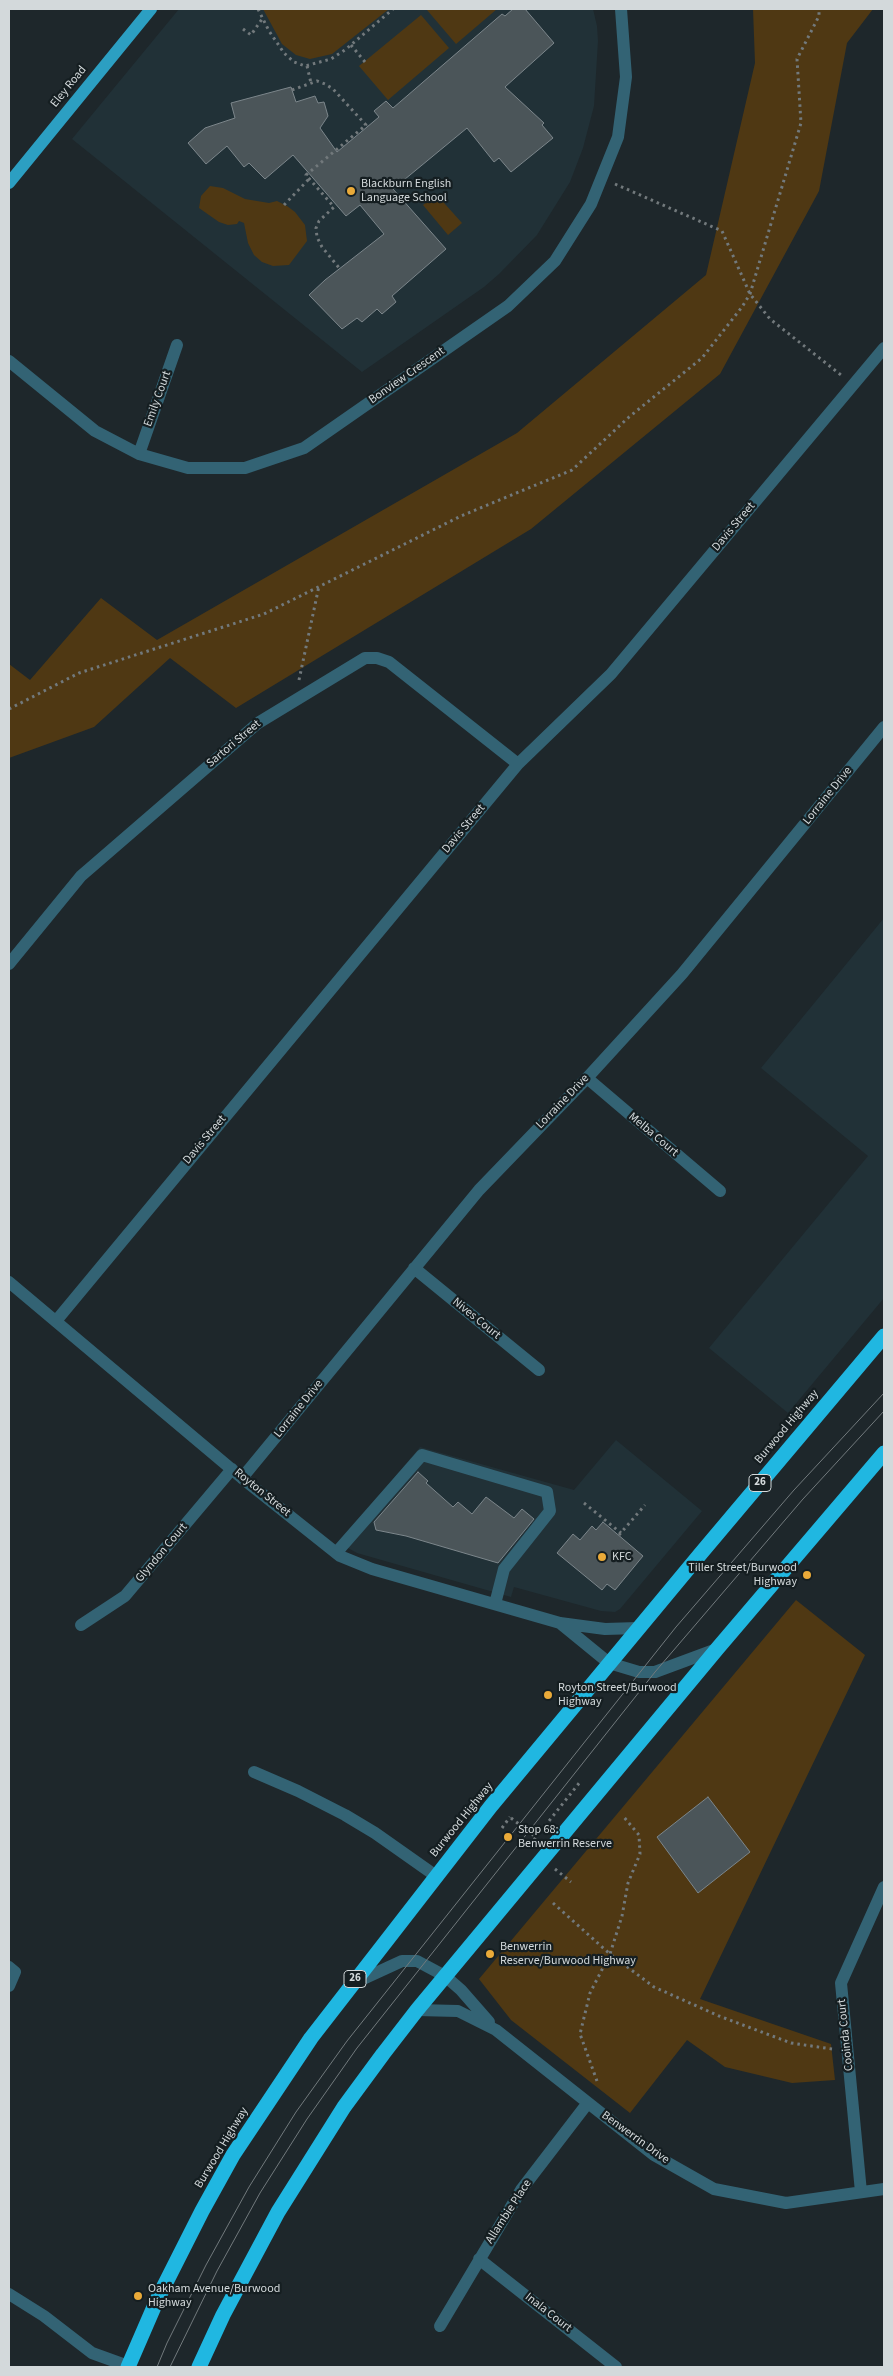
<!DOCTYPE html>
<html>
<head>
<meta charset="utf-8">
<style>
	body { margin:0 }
	#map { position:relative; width:893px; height:2376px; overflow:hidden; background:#1e272b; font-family:"Source Sans 3",sans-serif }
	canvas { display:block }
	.frame { position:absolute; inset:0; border:10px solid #d3d9db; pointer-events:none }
</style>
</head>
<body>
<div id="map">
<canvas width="893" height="2376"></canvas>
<div class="frame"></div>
</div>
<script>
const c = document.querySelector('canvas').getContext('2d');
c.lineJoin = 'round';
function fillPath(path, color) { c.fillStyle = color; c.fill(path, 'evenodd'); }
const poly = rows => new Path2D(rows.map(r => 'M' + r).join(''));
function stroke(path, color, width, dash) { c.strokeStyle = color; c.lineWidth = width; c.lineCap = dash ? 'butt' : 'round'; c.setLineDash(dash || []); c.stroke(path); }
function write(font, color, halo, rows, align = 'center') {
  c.font = font + ' "Source Sans 3",sans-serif'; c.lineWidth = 4.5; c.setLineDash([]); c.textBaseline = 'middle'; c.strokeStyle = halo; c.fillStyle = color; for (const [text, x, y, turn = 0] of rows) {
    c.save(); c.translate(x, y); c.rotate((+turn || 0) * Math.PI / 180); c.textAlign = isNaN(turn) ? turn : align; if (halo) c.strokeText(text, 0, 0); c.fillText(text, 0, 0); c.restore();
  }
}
fillPath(poly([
	[179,9,593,9,597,26,598,41,594,106,583,148,570,182,537,235,499,274,484,287,362,372,72,139],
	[884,918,884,1298,788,1413,709,1348,868,1156,761,1068],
	[616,1440,702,1511,620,1609,615,1612,601,1611,514,1587,511,1597,357,1553,339,1543,420,1447,574,1490]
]), '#213137');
fillPath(poly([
	[263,9,389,9,332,54,310,59,296,55,282,44],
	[429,9,497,9,456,44,427,10],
	[753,9,873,9,847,43,819,191,720,374,531,529,236,708,170,658,94,727,9,758,9,664,30,680,101,598,157,640,517,433,706,275,755,63],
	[421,15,449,48,388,100,359,66],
	[210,186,223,188,245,199,269,203,277,201,287,206,295,212,305,225,307,241,289,265,273,266,262,262,254,255,248,243,244,223,239,221,237,224,228,225,219,222,199,208,201,196],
	[436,194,462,223,448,235,423,205],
	[796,1600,865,1655,700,1999,831,2044,835,2080,792,2083,725,2067,687,2040,630,2113,511,2020,479,1979]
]), '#4f3813');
const building = poly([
	[513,9,525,9,554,43,505,87,544,123,542,125,553,138,511,172,499,158,494,162,467,128,393,189,446,249,392,296,396,302,382,314,377,309,362,322,357,318,342,329,309,295,325,280,384,234,360,205,346,216,293,155,265,179,249,163,244,167,227,146,206,164,188,143,205,128,235,118,231,103,291,87,296,102,315,96,318,103,324,102,328,116,320,128,337,152,379,117,374,111,386,101,393,108,502,14,505,16,513,9],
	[418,1472,428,1481,426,1483,453,1507,458,1502,472,1514,486,1497,514,1518,522,1509,534,1519,498,1563,406,1536,376,1530,374,1522,418,1472],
	[603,1522,643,1556,615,1590,607,1584,602,1590,557,1553,573,1534,580,1540,592,1526,596,1530,603,1522],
	[708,1797,750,1852,698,1893,657,1837,708,1797]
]);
fillPath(building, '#4b5559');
stroke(building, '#7c868b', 1);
stroke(poly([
	[258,9,269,31,284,53,294,62,305,66,331,59,345,50,393,9],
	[243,29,251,35,262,19],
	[351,45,365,62],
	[307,66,311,83],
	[292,90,317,81,325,84,333,89,366,125,306,175,334,207,319,221,316,228,317,237,322,247,340,269],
	[615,184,722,231,750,294,770,319,841,375],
	[284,205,309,179],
	[299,680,319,586],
	[9,709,79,673,264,614,461,516,572,470,629,417,702,358,742,307,750,294,801,123,797,59,819,16,819,9],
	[584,1503,621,1533],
	[619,1535,645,1505],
	[511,1818,536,1837,534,1840],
	[502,1828,510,1817],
	[541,1831,580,1782],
	[555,1869,571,1882],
	[553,1903,610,1954,654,1987,719,2016,791,2043,832,2049],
	[597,2081,580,2034,590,1993,610,1954,622,1916,628,1883,640,1854,639,1835,623,1816]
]), '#72797c', 3, [2.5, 4]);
stroke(poly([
	[9,361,95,431,139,454,188,468,245,468,304,448,508,306,555,261,591,204,618,137,626,77,621,9],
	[139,454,177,345],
	[9,964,81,876,258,723,365,658,377,658,389,662,518,764],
	[587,1078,720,1191],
	[414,1268,539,1370],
	[9,1282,242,1478,340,1556,372,1569,560,1623,605,1629,638,1628],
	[56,1321,518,764,611,674,884,348],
	[242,1478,479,1190,587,1078,682,974,884,727],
	[336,1553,422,1455,547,1492,550,1511,504,1569,495,1604],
	[560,1623,609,1663,639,1672,655,1672,717,1649],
	[81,1625,125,1596,232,1469],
	[254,1772,298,1791,345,1815,375,1833,436,1876],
	[9,1967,15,1972,9,1986],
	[352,1984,402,1961,417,1961,445,1976,461,1990,489,2022],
	[417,2010,458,2011,496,2030,654,2155,714,2189,786,2203,884,2189],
	[861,2192,841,1983,884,1887],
	[479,2259,616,2367],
	[9,2294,44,2316,92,2353,128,2366],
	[440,2326,521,2190,587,2104]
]), '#336374', 12);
stroke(poly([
	[9,183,151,9]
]), '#2c9fc2', 12);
stroke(poly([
	[128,2367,157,2300,202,2211,233,2155,311,2038,491,1806,702,1552,884,1336],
	[199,2367,223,2315,278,2212,344,2107,383,2054,417,2010,717,1649,884,1453]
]), '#20b7e1', 15);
stroke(poly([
	[157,2367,167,2343,206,2265,249,2187,296,2112,347,2041,676,1627,794,1490,884,1393],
	[170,2367,217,2271,260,2193,307,2119,357,2048,655,1672,803,1499,884,1411]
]), '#727a7d', 1);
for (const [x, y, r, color] of [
	[351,191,5,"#eaaa39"],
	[602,1557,5,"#eaaa39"],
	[807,1575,5,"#eaaa39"],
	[548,1695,5,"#eaaa39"],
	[508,1837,5,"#eaaa39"],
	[490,1954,5,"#eaaa39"],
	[138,2296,5,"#eaaa39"]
]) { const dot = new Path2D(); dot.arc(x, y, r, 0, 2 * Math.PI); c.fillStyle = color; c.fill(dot); stroke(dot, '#151e21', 2); }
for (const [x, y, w] of [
	[760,1483,22],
	[355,1979,22]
]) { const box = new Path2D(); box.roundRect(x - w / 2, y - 8.5, w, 17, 4); c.fillStyle = '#151e21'; c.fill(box); stroke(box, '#d3d9db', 1); }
write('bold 11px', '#d3d9db', null, [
	["26",760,1483],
	["26",355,1979]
]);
write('12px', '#d3d9db', '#151e21', [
	["Eley Road",69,87,-51],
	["Bonview Crescent",407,376,-35],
	["Emily Court",158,399,-70],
	["Davis Street",734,527,-50],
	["Sartori Street",234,744,-40],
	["Lorraine Drive",828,796,-51],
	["Davis Street",464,829,-50],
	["Lorraine Drive",563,1102,-46],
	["Melba Court",653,1135,40],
	["Davis Street",205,1140,-50],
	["Nives Court",476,1319,39],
	["Lorraine Drive",299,1409,-51],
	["Burwood Highway",787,1427,-50],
	["Royton Street",262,1493,39],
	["Glyndon Court",162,1553,-50],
	["Burwood Highway",462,1820,-51],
	["Cooinda Court",846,2035,-96],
	["Benwerrin Drive",635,2138,36],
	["Burwood Highway",222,2148,-59],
	["Allambie Place",509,2212,-57],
	["Inala Court",548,2313,38]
]);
write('12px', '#d3d9db', '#151e21', [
	["Blackburn English",361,184],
	["Language School",361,198],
	["KFC",612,1557],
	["Tiller Street/Burwood",797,1568,"right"],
	["Highway",797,1582,"right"],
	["Royton Street/Burwood",558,1688],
	["Highway",558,1702],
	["Stop 68:",518,1830],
	["Benwerrin Reserve",518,1844],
	["Benwerrin",500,1947],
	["Reserve/Burwood Highway",500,1961],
	["Oakham Avenue/Burwood",148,2289],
	["Highway",148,2303]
], 'left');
</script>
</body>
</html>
